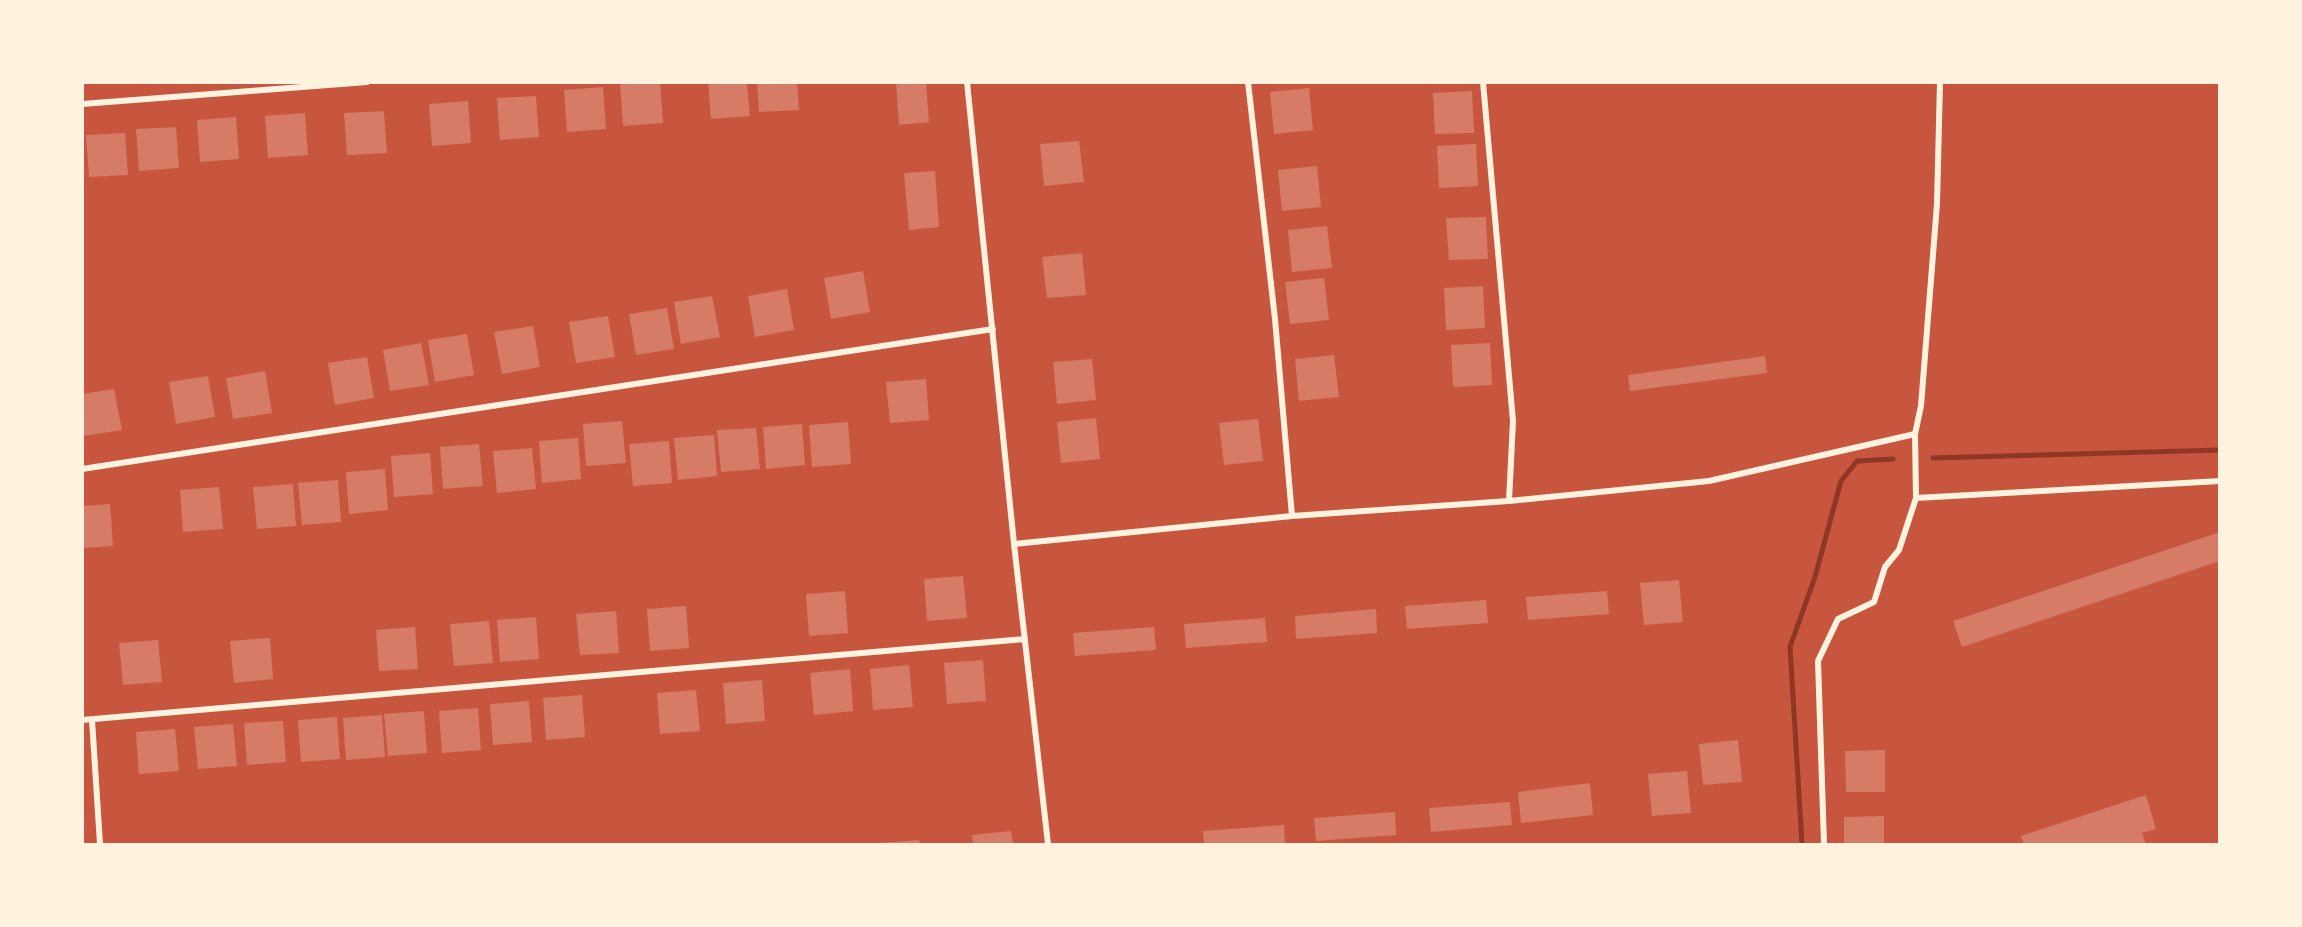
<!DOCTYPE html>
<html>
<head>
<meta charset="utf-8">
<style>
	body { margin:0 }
	#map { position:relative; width:2302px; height:927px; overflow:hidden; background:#c8553d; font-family:"Fira Sans Condensed",sans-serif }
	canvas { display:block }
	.frame { position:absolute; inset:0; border:84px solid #fff3e0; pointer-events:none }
</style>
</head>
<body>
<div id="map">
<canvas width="2302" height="927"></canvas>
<div class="frame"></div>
</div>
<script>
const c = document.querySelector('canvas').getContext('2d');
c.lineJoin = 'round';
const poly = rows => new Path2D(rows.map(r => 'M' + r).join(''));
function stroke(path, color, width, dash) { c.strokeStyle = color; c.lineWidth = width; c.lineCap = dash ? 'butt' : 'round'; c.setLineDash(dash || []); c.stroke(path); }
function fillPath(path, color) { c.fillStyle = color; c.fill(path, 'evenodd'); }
stroke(poly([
	[1933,458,2220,450],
	[1802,844,1790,647,1815,577,1841,481,1857,461,1893,459]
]), '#8f3625', 5);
fillPath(poly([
	[660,82,663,123,623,126,620,84],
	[708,82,747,82,750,116,711,119],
	[757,82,797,82,799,110,759,112],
	[896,82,926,82,929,122,899,125],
	[603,87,606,129,567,132,564,90],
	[1309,88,1313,130,1274,134,1270,92],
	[1472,91,1474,133,1435,134,1433,93],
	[536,96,539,137,500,140,497,98],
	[468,101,471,143,432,146,429,104],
	[384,111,387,153,347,155,344,113],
	[305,113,308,155,268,158,265,116],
	[236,117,239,159,200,162,197,120],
	[176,127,179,168,139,171,136,129],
	[125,133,128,175,89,177,86,135],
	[1079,141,1084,182,1044,186,1040,144],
	[1476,144,1478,186,1439,188,1437,146],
	[1317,166,1321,207,1282,211,1278,170],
	[935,171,939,227,909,230,904,173],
	[1486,217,1488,259,1449,260,1446,218],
	[1327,226,1332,268,1292,272,1288,230],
	[1082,253,1086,295,1047,298,1042,257],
	[863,271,870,312,831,319,824,278],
	[1324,278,1329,320,1290,324,1285,282],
	[1483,286,1485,328,1446,330,1444,288],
	[787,289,794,330,755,337,748,296],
	[712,296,720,337,681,344,674,302],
	[667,308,674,349,636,355,629,314],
	[608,316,615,357,576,363,569,322],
	[533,326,540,367,502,374,494,332],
	[467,334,474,375,435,382,428,340],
	[421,343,429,385,390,391,383,350],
	[1490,343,1492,385,1453,387,1451,345],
	[1334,355,1339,397,1299,401,1295,359],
	[1765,356,1767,373,1630,391,1628,375],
	[367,357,374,398,335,405,328,363],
	[1092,359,1096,400,1057,404,1053,362],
	[265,371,272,413,233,419,226,378],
	[208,376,215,417,176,424,169,382],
	[926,379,929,420,890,423,886,382],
	[114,389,122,430,83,436,82,394],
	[1096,418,1100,459,1061,463,1057,422],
	[1258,419,1263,461,1224,465,1219,423],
	[622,421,626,463,586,466,583,424],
	[848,422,851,464,812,467,809,425],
	[802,424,805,465,766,469,763,427],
	[756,428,760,469,721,472,717,430],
	[714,435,717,476,678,480,674,438],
	[578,438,581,479,542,483,539,441],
	[669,441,672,483,633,486,629,444],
	[479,444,483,486,443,489,440,447],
	[532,448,536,489,497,493,493,451],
	[430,453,433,494,394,497,391,456],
	[385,469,388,510,349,514,346,472],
	[338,480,341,522,302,525,298,483],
	[293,484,296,526,257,529,253,487],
	[219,487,223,529,183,532,180,490],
	[110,504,113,546,82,548,82,506],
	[2220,532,2220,561,1962,647,1953,621],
	[963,576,967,618,927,621,924,579],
	[1679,580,1683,622,1644,625,1640,583],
	[845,591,848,633,809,636,806,594],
	[1607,591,1609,614,1528,620,1526,597],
	[1486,600,1488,623,1407,629,1405,606],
	[686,606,689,648,650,651,647,609],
	[1376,609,1377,633,1296,639,1295,616],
	[616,611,619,653,580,655,576,614],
	[536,617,539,659,500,662,497,620],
	[1265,618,1267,642,1186,648,1184,624],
	[489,621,493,663,454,666,450,624],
	[415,627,418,669,379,671,376,630],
	[1154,627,1156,650,1075,656,1073,633],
	[270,638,273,679,234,683,230,641],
	[158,640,162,682,123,685,119,643],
	[983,660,986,701,947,704,944,663],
	[909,665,913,707,873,710,870,669],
	[850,669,853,711,814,715,810,673],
	[762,680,765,721,726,724,723,683],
	[696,690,700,731,660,734,657,693],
	[582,695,585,737,546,740,543,698],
	[529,701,532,742,493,745,490,704],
	[478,708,481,750,442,753,439,711],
	[424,711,427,753,388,756,384,714],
	[382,715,385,757,346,760,343,718],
	[337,717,340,759,301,762,298,720],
	[283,721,286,762,247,765,244,723],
	[233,724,237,766,198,769,194,727],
	[175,729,179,771,139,774,136,732],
	[1738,740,1742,782,1703,785,1699,744],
	[1885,750,1885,792,1846,792,1845,751],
	[1687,771,1691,813,1652,816,1648,774],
	[1590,783,1593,815,1521,823,1518,792],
	[2146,795,2156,829,2142,833,2146,844,2024,844,2021,836],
	[1510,802,1512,825,1431,832,1429,808],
	[1395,812,1396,835,1316,841,1314,818],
	[1884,816,1884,844,1844,844,1844,817],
	[1284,825,1285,844,1204,844,1203,831],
	[1011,831,1013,844,973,844,972,835],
	[919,840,920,844,879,844,879,843]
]), '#d67c66');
stroke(poly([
	[967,82,1014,544,1048,844],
	[1248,82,1275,319,1292,516],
	[1483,82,1513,421,1509,501],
	[82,104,367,82],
	[82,469,993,329],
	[1916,498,2220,481],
	[1014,544,1292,516,1509,501,1709,481,1915,434],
	[82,720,1025,639],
	[92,720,100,844],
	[1824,844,1818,661,1838,619,1874,602,1885,567,1899,550,1916,498,1915,434,1921,406,1937,204,1940,82]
]), '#fff3e0', 6);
</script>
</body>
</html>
